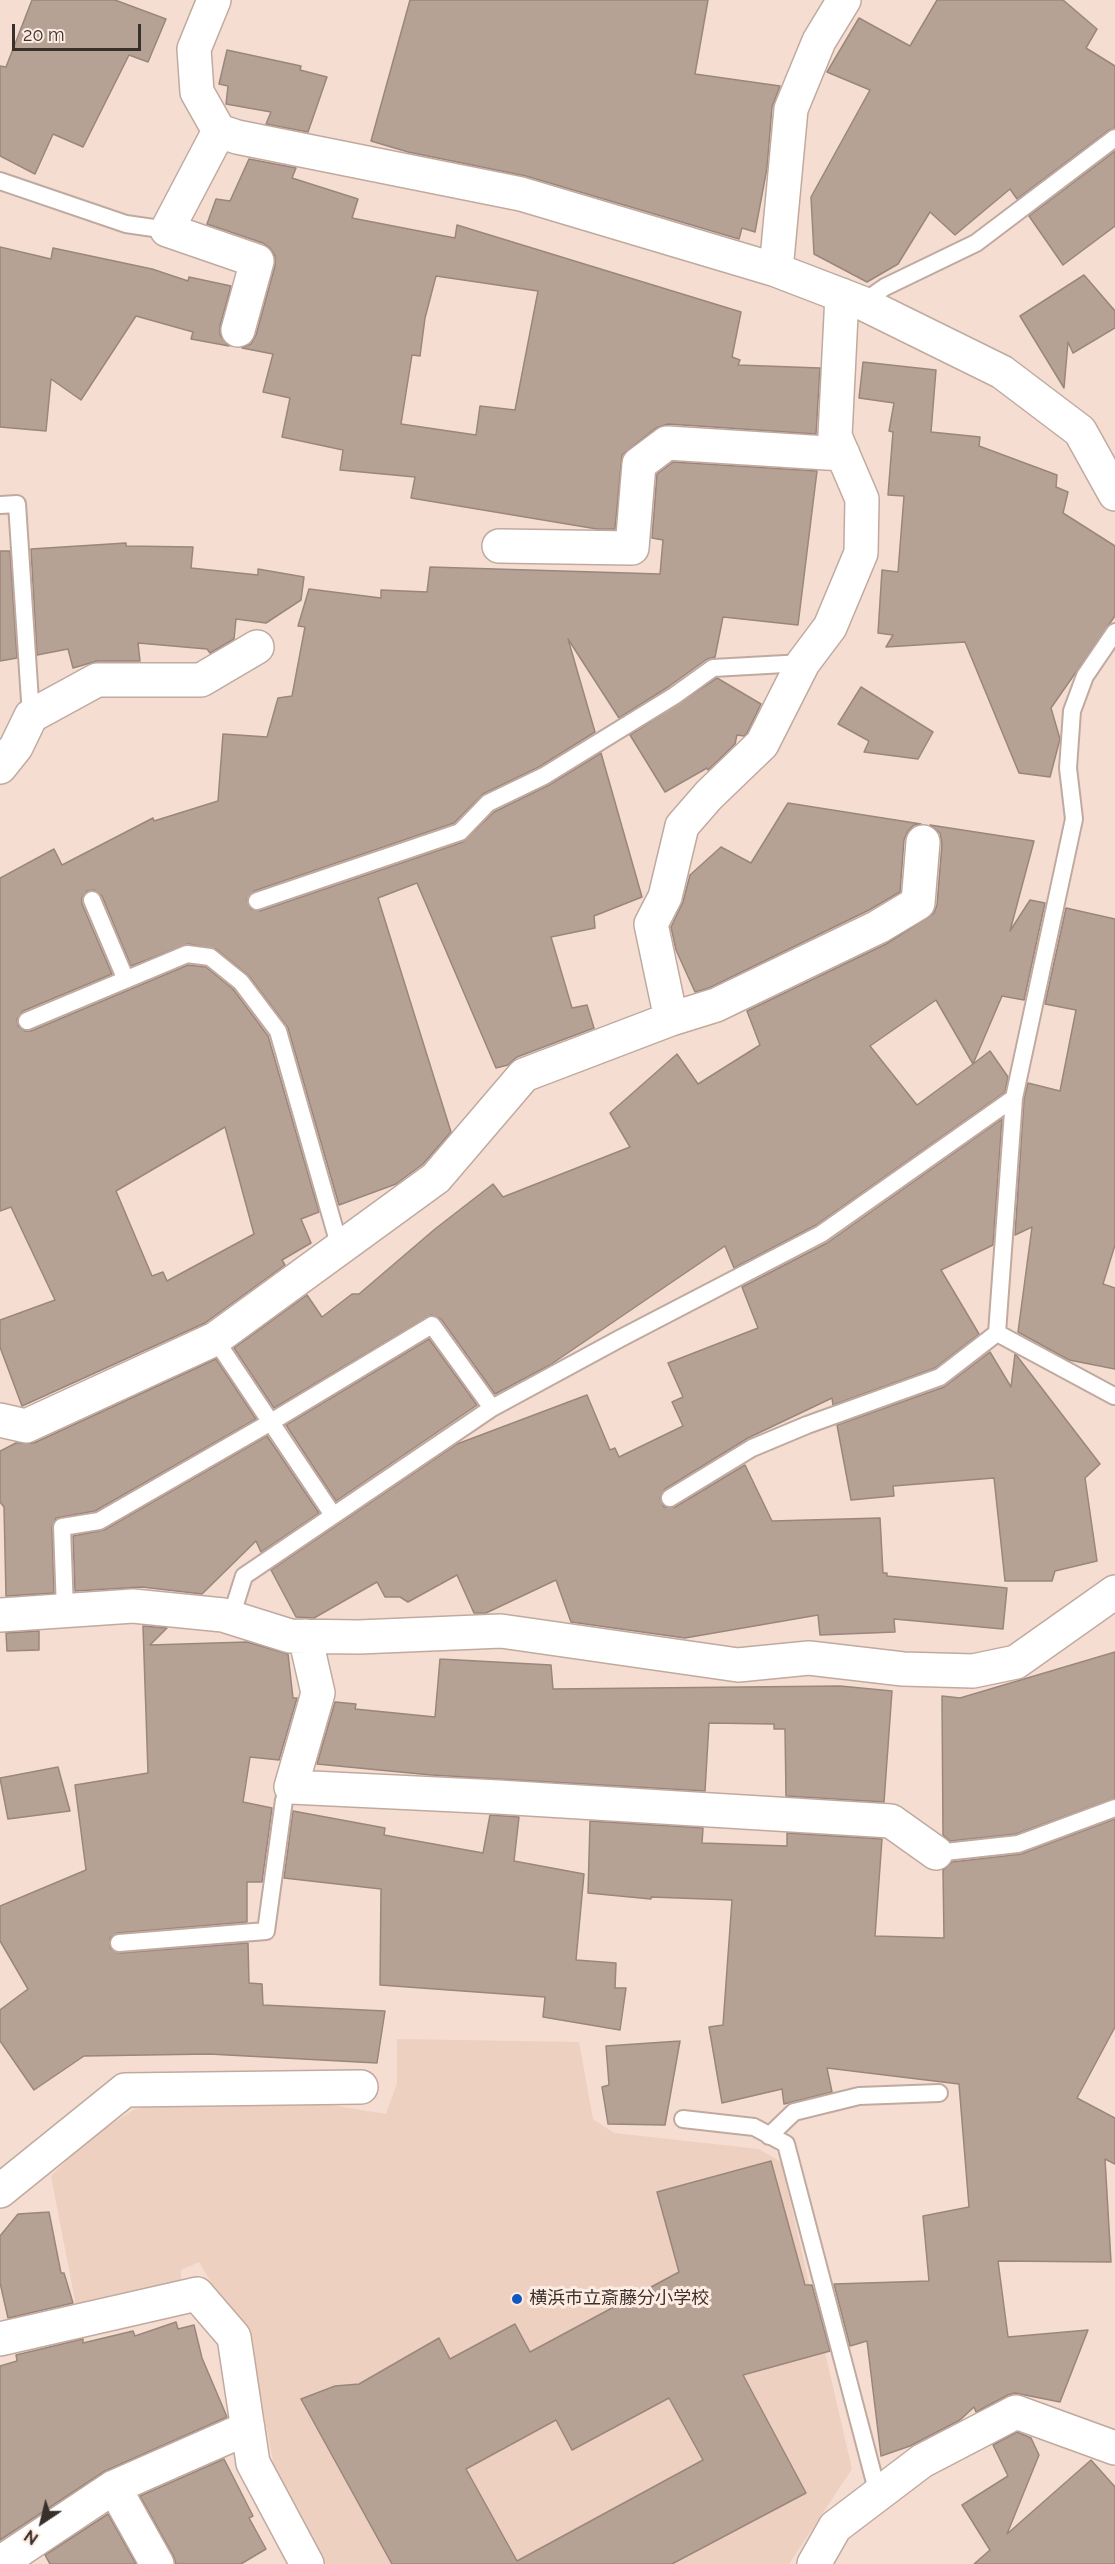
<!DOCTYPE html>
<html>
<head>
<meta charset="utf-8">
<style>
	body { margin:0 }
	#map { position:relative; width:1115px; height:2564px; overflow:hidden; background:#f5ddd1; font-family:Raleway,sans-serif }
	canvas { display:block }
	.north { position:absolute; left:12px; top:2492px; width:60px; height:60px; -webkit-text-stroke:4px #feece2; paint-order:stroke; rotate:215deg; font-size:16px; font-weight:700; line-height:24px; text-align:center; color:#38302b }
	.north::after { content:''; display:block; margin:auto; width:21px; height:27px; background:#38302b; clip-path:polygon(50% 0,100% 100%,50% 72%,0 100%) }
	.scale { position:absolute; left:12px; top:24px; width:129px; height:27px; box-sizing:border-box; border:3px solid #38302b; border-top:0; padding-left:8px; font-size:18px; line-height:21px; white-space:nowrap; color:#38302b; -webkit-text-stroke:4px #feece2; paint-order:stroke }
</style>
</head>
<body>
<div id="map">
<canvas width="1115" height="2564"></canvas>
<div class="north">N</div>
<div class="scale">20 m</div>
</div>
<script>
const c = document.querySelector('canvas').getContext('2d');
c.lineJoin = 'round';
function fillPath(path, color) { c.fillStyle = color; c.fill(path, 'evenodd'); }
const poly = rows => new Path2D(rows.map(r => 'M' + r).join(''));
function stroke(path, color, width, dash) { c.strokeStyle = color; c.lineWidth = width; c.lineCap = dash ? 'butt' : 'round'; c.setLineDash(dash || []); c.stroke(path); }
function write(font, color, halo, rows, align = 'center') {
  c.font = font + ' Raleway,"Noto Sans JP",sans-serif'; c.lineWidth = 6; c.setLineDash([]); c.textBaseline = 'middle'; c.strokeStyle = halo; c.fillStyle = color; for (const [text, x, y, turn = 0] of rows) {
    c.save(); c.translate(x, y); c.rotate((+turn || 0) * Math.PI / 180); c.textAlign = isNaN(turn) ? turn : align; if (halo) c.strokeText(text, 0, 0); c.fillText(text, 0, 0); c.restore();
  }
}
fillPath(poly([
	[397,2039,579,2042,593,2119,614,2133,759,2149,781,2162,852,2469,789,2564,322,2564,277,2482,252,2353,199,2262,181,2270,181,2287,77,2311,51,2176,88,2139,135,2109,160,2105,287,2098,386,2114,397,2083]
]), '#eed0c0');
const building = poly([
	[32,0,115,0,166,19,148,62,129,55,83,147,53,134,35,174,0,156,0,66,6,67,32,0],
	[410,0,708,0,695,74,780,86,772,107,767,168,755,232,742,228,739,239,526,176,408,152,371,141,410,0],
	[937,0,1063,0,1097,29,1086,48,1115,66,1115,128,1109,130,1017,199,1010,189,955,235,930,212,898,264,867,282,814,254,811,197,870,90,827,72,859,18,910,46,937,0],
	[227,50,301,66,300,70,327,77,308,132,266,124,271,112,226,104,228,86,219,84,227,50],
	[1115,151,1115,226,1063,265,1029,216,1115,151],
	[249,159,296,168,292,178,358,199,352,218,455,238,457,225,741,312,732,357,740,360,738,365,820,368,816,434,668,424,656,428,622,455,615,529,597,529,411,498,415,477,340,470,343,450,282,437,290,398,263,392,273,354,242,348,251,344,256,335,275,266,275,256,270,248,263,243,207,224,216,199,230,201,249,159],
	[436,276,538,291,515,410,480,406,476,435,401,424,412,355,420,356,425,318,436,276],
	[0,247,51,259,53,248,152,269,188,281,189,277,231,286,220,326,220,335,229,346,191,339,193,332,136,316,81,400,51,379,46,431,0,427,0,247],
	[1084,275,1115,311,1115,328,1073,353,1068,342,1064,388,1020,316,1084,275],
	[863,362,936,370,931,432,980,437,979,446,1057,475,1056,487,1068,492,1063,513,1115,546,1115,616,1051,708,1060,739,1050,777,1019,773,965,642,886,647,893,635,878,633,882,570,898,572,904,496,888,495,893,432,889,431,894,403,859,398,863,362],
	[673,462,817,471,798,625,723,617,715,657,707,659,668,687,619,718,568,639,595,732,539,767,483,794,454,823,254,891,247,900,251,909,260,911,463,842,494,812,549,785,601,753,642,897,594,916,595,928,551,937,572,1008,587,1005,594,1028,517,1057,508,1065,496,1068,417,883,378,898,451,1132,423,1164,396,1184,339,1205,288,1028,249,976,216,949,188,944,131,966,102,896,94,890,87,891,82,898,82,904,112,974,23,1011,17,1019,18,1026,25,1031,31,1031,188,965,206,967,233,989,268,1036,319,1212,301,1219,311,1243,282,1260,285,1265,205,1323,22,1406,0,1347,0,1320,55,1300,11,1207,0,1211,0,878,54,849,62,865,153,818,154,821,218,801,223,734,267,737,278,698,292,696,305,627,298,626,309,589,381,598,381,590,427,592,430,567,660,574,663,540,652,538,657,474,673,462],
	[225,1127,254,1234,167,1281,163,1272,152,1276,116,1191,225,1127],
	[126,543,126,546,193,547,191,568,258,575,258,569,304,577,301,600,266,623,236,619,234,639,210,653,207,649,138,643,140,661,97,661,73,668,68,649,37,655,31,549,126,543],
	[0,551,10,551,17,658,0,661,0,551],
	[717,678,761,704,747,733,744,736,737,735,735,744,708,770,707,768,665,792,630,735,717,678],
	[861,687,933,732,918,759,864,752,869,741,838,724,861,687],
	[788,803,921,824,914,825,908,831,904,840,900,892,869,910,709,988,695,992,676,950,671,927,683,902,690,875,721,847,751,863,788,803],
	[930,825,1034,841,1010,931,1030,900,1045,903,1024,1000,1002,996,973,1064,990,1051,1008,1077,1005,1092,816,1225,734,1268,725,1246,550,1365,495,1394,441,1319,431,1315,274,1408,234,1348,307,1295,322,1317,352,1294,359,1294,435,1229,493,1184,503,1197,630,1147,610,1113,677,1054,698,1084,760,1045,747,1011,886,944,934,913,937,905,942,844,940,833,930,825],
	[936,1000,973,1064,917,1105,870,1046,936,1000],
	[1066,908,1115,919,1115,1245,1103,1284,1115,1288,1115,1369,1069,1360,1018,1332,1032,1227,1015,1235,1024,1099,1028,1083,1060,1091,1076,1010,1045,1004,1066,908],
	[1002,1119,993,1245,941,1270,979,1334,935,1368,833,1405,832,1398,748,1438,665,1489,660,1498,664,1507,675,1507,745,1465,772,1521,880,1518,883,1573,887,1573,887,1576,1007,1588,1003,1629,894,1619,895,1632,820,1635,818,1615,685,1638,571,1622,556,1580,486,1613,474,1613,457,1575,408,1602,400,1597,385,1597,377,1582,314,1618,296,1617,271,1570,457,1444,587,1395,610,1450,615,1448,619,1457,683,1426,672,1402,683,1397,668,1363,758,1328,742,1287,827,1243,1002,1119],
	[429,1339,477,1405,336,1501,286,1425,429,1339],
	[990,1352,1011,1387,1015,1354,1017,1356,1100,1464,1085,1478,1097,1561,1055,1571,1052,1581,1005,1581,994,1478,893,1486,894,1496,851,1500,837,1425,944,1387,990,1352],
	[216,1359,256,1419,95,1511,56,1518,52,1527,54,1593,6,1596,4,1507,0,1502,0,1451,16,1443,34,1443,216,1359],
	[267,1436,319,1513,261,1552,256,1541,202,1594,142,1587,75,1591,73,1536,104,1530,267,1436],
	[143,1626,167,1628,150,1645,247,1642,288,1654,293,1698,297,1698,279,1760,250,1757,243,1802,272,1808,262,1882,247,1882,247,1922,118,1933,110,1938,110,1948,120,1953,248,1943,249,1983,262,1984,263,2005,385,2011,377,2063,209,2054,84,2056,34,2090,0,2041,0,2010,28,1989,0,1941,0,1906,86,1870,75,1785,148,1773,143,1626],
	[39,1631,39,1650,7,1651,6,1633,39,1631],
	[1115,1652,1115,1798,1016,1834,950,1841,943,1835,942,1696,960,1698,1115,1652],
	[440,1659,551,1665,553,1689,840,1686,892,1691,884,1802,786,1796,785,1729,774,1729,774,1724,709,1723,705,1791,431,1775,317,1764,335,1702,356,1704,355,1709,435,1717,440,1659],
	[58,1767,70,1811,8,1819,0,1778,58,1767],
	[293,1811,385,1828,384,1835,483,1853,490,1815,519,1817,514,1861,584,1874,576,1960,616,1963,615,1988,626,1988,620,2030,543,2017,545,1997,380,1985,381,1889,284,1878,293,1811],
	[1115,1819,1115,2027,1077,2098,1115,2118,1115,2164,1105,2159,1111,2262,998,2261,1008,2337,1088,2330,1060,2402,1015,2393,1008,2395,976,2412,974,2407,960,2420,910,2446,881,2456,867,2341,850,2346,834,2284,929,2281,923,2216,969,2207,959,2084,827,2068,832,2092,784,2104,782,2089,722,2103,709,2027,723,2025,732,1900,651,1897,651,1899,588,1893,590,1821,703,1828,702,1843,787,1846,787,1833,882,1839,875,1936,944,1938,943,1870,952,1862,1021,1854,1115,1819],
	[680,2041,665,2125,608,2124,602,2087,609,2085,606,2046,680,2041],
	[771,2161,805,2285,812,2285,830,2351,743,2375,806,2493,672,2564,392,2564,301,2399,335,2386,359,2384,439,2338,450,2359,515,2324,530,2352,679,2272,657,2192,771,2161],
	[669,2398,703,2460,517,2561,466,2469,556,2420,572,2450,669,2398],
	[49,2212,61,2273,64,2273,73,2303,8,2318,0,2283,0,2236,18,2214,49,2212],
	[176,2322,178,2329,194,2325,202,2358,227,2417,105,2471,0,2540,0,2366,17,2361,16,2355,83,2339,83,2343,133,2331,135,2336,176,2322],
	[1017,2432,1031,2438,1039,2455,1007,2534,1091,2460,1115,2487,1115,2564,974,2564,990,2550,962,2505,1008,2476,993,2445,1017,2432],
	[224,2459,253,2516,249,2518,266,2549,241,2564,176,2564,173,2555,140,2496,224,2459],
	[108,2514,136,2564,50,2564,45,2555,108,2514]
]);
fillPath(building, '#b6a195');
stroke(building, '#9b867b', 1.5);
const lane = poly([
	[0,181,126,224,167,230],
	[862,303,885,287,976,243,1115,138],
	[0,505,17,504,31,716],
	[92,900,126,980],
	[257,901,460,832,488,803,544,776,674,696,713,668,803,663],
	[27,1021,187,954,210,957,241,982,278,1031,340,1248],
	[997,1333,1114,1396],
	[215,1339,333,1515],
	[670,1498,752,1448,807,1425,940,1377,997,1333,1014,1098,1074,819,1068,768,1072,711,1085,676,1115,632],
	[65,1610,62,1527,99,1521,271,1422,432,1325,492,1408],
	[231,1617,244,1576,492,1408,621,1338,821,1234,1014,1098],
	[936,1853,1018,1844,1115,1808],
	[119,1943,266,1931,284,1800,291,1787],
	[683,2119,754,2127,786,2144,878,2494],
	[769,2136,794,2112,859,2096,939,2093]
]);
const street = poly([
	[214,0,194,49,197,92,219,131,237,137,521,194,776,270,862,303,1002,372,1080,431,1115,494],
	[219,131,167,230,257,261,238,330],
	[776,270,791,109,819,41,844,0],
	[499,546,632,548,639,464,667,443,843,454],
	[0,767,16,747,31,716,97,680,201,680,257,647],
	[671,1019,651,924,665,897,682,826,709,795,762,744,803,663,830,627,861,553,862,499,835,436,842,295],
	[0,1420,26,1426,215,1339,436,1178,524,1075,671,1019,716,1005,878,927,918,903,923,842],
	[0,1615,133,1606,223,1615,290,1636,359,1637,501,1631,738,1665,809,1658,903,1669,973,1671,1016,1662,1115,1592],
	[305,1636,318,1693,291,1787,498,1797,891,1821,936,1853],
	[0,2191,125,2090,361,2087],
	[0,2339,197,2294,234,2337,253,2463,307,2564],
	[114,2487,157,2564],
	[0,2563,114,2487,248,2428],
	[814,2564,835,2527,922,2461,1016,2412,1115,2448]
]);
stroke(lane, '#c0aa9f', 20);
stroke(street, '#c0aa9f', 36);
stroke(lane, '#fff', 16);
stroke(street, '#fff', 33);
for (const [x, y, r, color] of [
	[517,2299,6,"#1058c2"]
]) { const dot = new Path2D(); dot.arc(x, y, r, 0, 2 * Math.PI); c.fillStyle = color; c.fill(dot); stroke(dot, '#feece2', 2); }
write('18px', '#38302b', '#feece2', [
	["横浜市立斎藤分小学校",529,2299]
], 'left');
</script>
</body>
</html>
